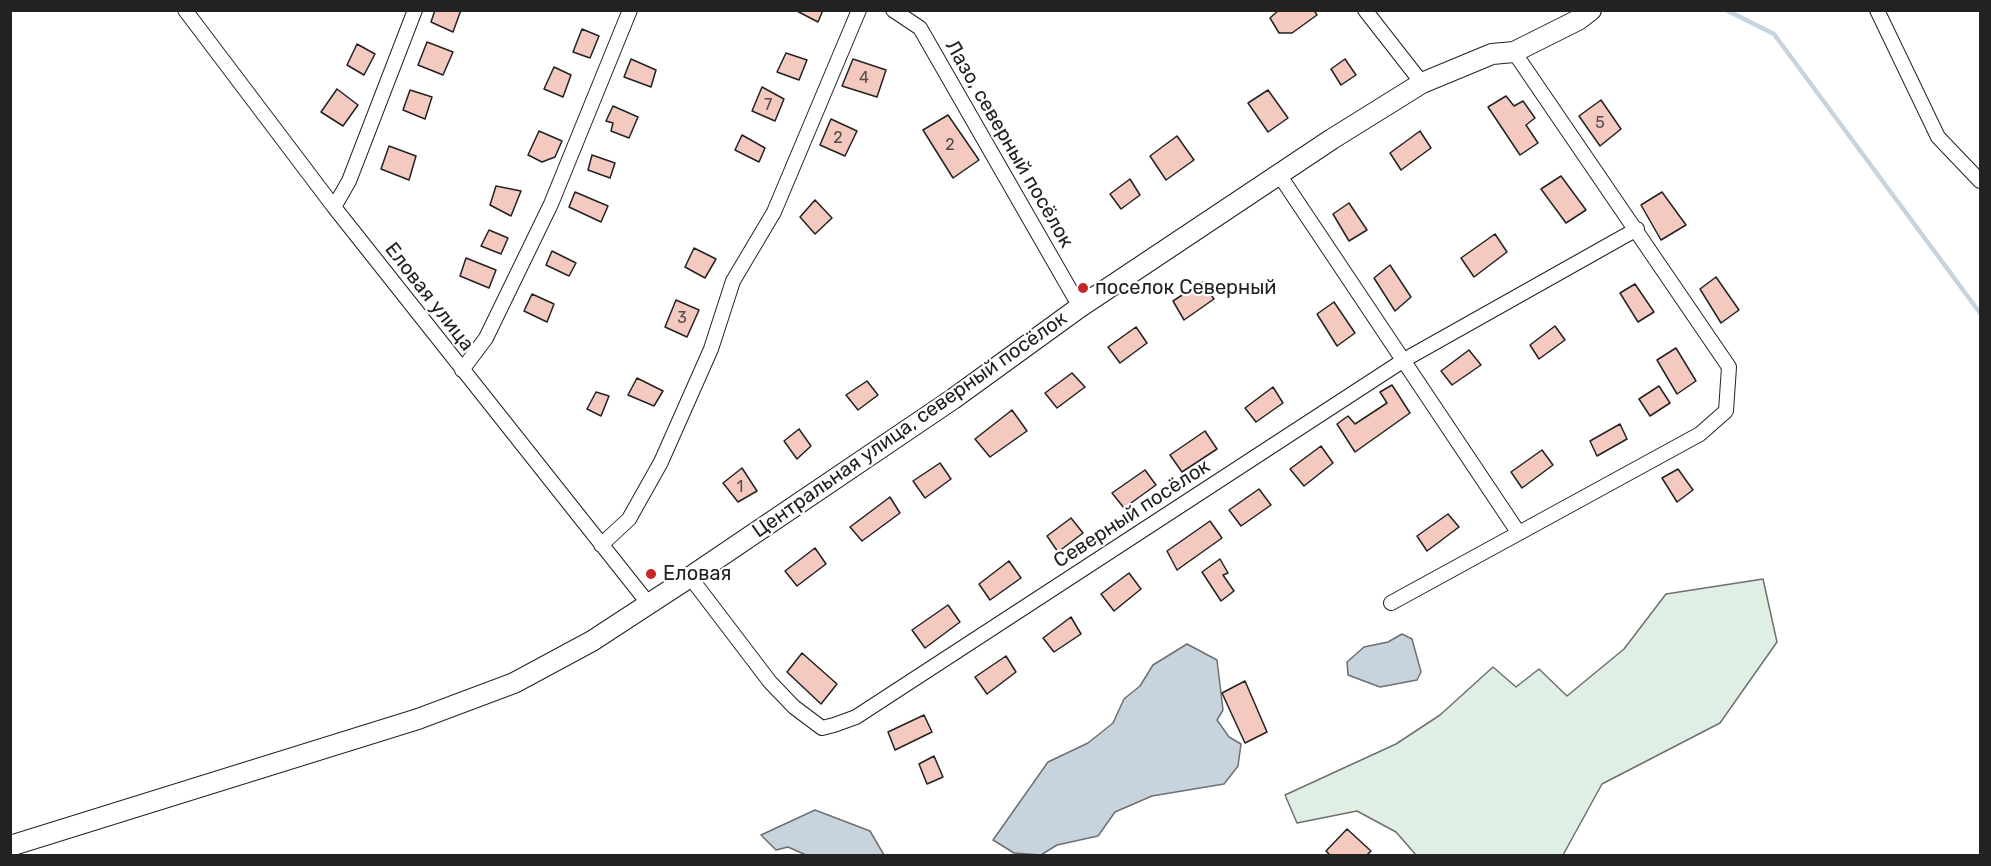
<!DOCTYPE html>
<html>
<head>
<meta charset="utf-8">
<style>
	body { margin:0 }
	#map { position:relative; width:1991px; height:866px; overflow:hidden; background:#fff; font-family:Rubik,sans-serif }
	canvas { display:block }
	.frame { position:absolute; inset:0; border:12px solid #222; pointer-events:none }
</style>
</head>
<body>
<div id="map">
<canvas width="1991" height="866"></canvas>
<div class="frame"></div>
</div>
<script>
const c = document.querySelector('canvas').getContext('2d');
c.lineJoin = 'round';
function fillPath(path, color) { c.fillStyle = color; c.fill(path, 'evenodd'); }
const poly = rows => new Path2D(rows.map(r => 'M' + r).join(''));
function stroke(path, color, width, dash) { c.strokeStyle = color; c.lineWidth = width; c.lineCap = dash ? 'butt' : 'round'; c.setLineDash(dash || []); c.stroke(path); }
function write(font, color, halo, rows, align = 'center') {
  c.font = font + ' Rubik,sans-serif'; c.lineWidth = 4.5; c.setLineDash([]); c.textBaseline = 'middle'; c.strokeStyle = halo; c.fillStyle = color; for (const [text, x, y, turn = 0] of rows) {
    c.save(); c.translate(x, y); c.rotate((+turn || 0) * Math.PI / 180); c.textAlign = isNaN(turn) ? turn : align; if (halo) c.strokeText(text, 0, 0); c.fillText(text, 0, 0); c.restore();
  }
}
const green = poly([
	[1763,579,1777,642,1720,723,1602,784,1563,855,1416,855,1396,832,1357,811,1297,823,1285,795,1396,744,1440,715,1493,667,1516,687,1539,669,1567,696,1624,649,1666,594,1763,579]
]);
fillPath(green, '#e0efe3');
stroke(green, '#6f6f6f', 1.5);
const water = poly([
	[1402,634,1412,639,1421,672,1417,680,1380,687,1348,675,1347,662,1364,647,1388,642,1402,634],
	[1187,644,1217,660,1223,710,1217,720,1229,737,1241,744,1238,766,1224,784,1152,796,1115,812,1098,836,1057,845,1041,855,1014,853,993,840,1048,762,1088,743,1113,723,1124,699,1140,686,1153,665,1187,644],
	[815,810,870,831,884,855,806,855,788,847,776,850,761,835,815,810]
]);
fillPath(water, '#c7d3dd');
stroke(water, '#6f6f6f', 1.5);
stroke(poly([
	[1726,10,1774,34,1980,313]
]), '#c7d3dd', 4.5);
const building = poly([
	[435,10,461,10,453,32,431,22,435,10],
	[795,10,823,10,818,22,795,10],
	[1279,10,1314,10,1317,15,1292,33,1279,33,1270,18,1279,10],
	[582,29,599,36,590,58,573,52,582,29],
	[427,42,453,52,443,75,418,65,427,42],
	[357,44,375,54,364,75,347,65,357,44],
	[786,53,807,60,799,80,777,72,786,53],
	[631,59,656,70,651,87,624,77,631,59],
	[853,59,886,70,877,97,842,86,853,59],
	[1345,59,1356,75,1341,85,1331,69,1345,59],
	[554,67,571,75,563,97,544,89,554,67],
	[762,87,784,99,775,121,752,111,762,87],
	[337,89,358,105,343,126,321,112,337,89],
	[410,90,432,97,425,119,403,110,410,90],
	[1268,90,1288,118,1268,132,1248,103,1268,90],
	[1506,96,1514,106,1523,101,1535,118,1526,125,1538,143,1520,155,1488,107,1506,96],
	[1601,100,1621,129,1600,146,1579,116,1601,100],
	[613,106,638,117,629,138,611,131,613,123,606,121,613,106],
	[948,115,979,160,953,178,923,130,948,115],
	[831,119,857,131,845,156,820,145,831,119],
	[539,131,562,141,555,157,542,162,528,155,539,131],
	[1420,131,1431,148,1401,170,1390,153,1420,131],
	[742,135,765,148,759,162,735,150,742,135],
	[1177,136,1194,160,1166,180,1150,156,1177,136],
	[389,146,416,156,409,180,381,169,389,146],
	[592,155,615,163,610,178,588,170,592,155],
	[1561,176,1586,210,1566,223,1541,189,1561,176],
	[1130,179,1140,195,1121,209,1110,194,1130,179],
	[496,186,521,191,511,216,490,205,496,186],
	[575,192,608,206,601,222,569,207,575,192],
	[1662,192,1686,225,1661,240,1641,205,1662,192],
	[815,200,832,218,815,234,800,217,815,200],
	[1349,203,1367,230,1349,241,1333,214,1349,203],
	[489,230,508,238,501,254,481,246,489,230],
	[1495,234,1507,252,1474,277,1461,258,1495,234],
	[694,248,716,259,705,278,685,267,694,248],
	[552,251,576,263,569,276,546,265,552,251],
	[466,258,496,270,489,288,460,276,466,258],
	[1390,265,1411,297,1395,311,1374,278,1390,265],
	[1716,277,1739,310,1721,323,1700,289,1716,277],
	[1202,282,1214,299,1184,320,1173,301,1202,282],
	[1635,284,1654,312,1638,322,1620,293,1635,284],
	[532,294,554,304,547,322,524,311,532,294],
	[676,300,699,310,687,337,665,327,676,300],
	[1334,302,1355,333,1337,346,1317,314,1334,302],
	[1555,326,1565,340,1539,359,1530,345,1555,326],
	[1136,327,1147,343,1120,363,1108,347,1136,327],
	[1676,348,1696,381,1677,394,1657,360,1676,348],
	[1469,350,1481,365,1452,385,1441,371,1469,350],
	[1072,373,1085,387,1057,408,1045,393,1072,373],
	[637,378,663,391,654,406,628,395,637,378],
	[867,381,878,395,858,410,846,395,867,381],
	[1392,385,1410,413,1355,452,1337,424,1348,416,1355,424,1387,403,1380,392,1392,385],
	[1659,386,1670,403,1650,416,1639,399,1659,386],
	[1273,387,1283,403,1256,422,1245,408,1273,387],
	[596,392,609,396,601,416,587,409,596,392],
	[1012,410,1027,431,990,457,975,439,1012,410],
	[1620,424,1627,439,1597,456,1590,441,1620,424],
	[799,429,811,446,797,459,784,441,799,429],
	[1205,431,1217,449,1182,472,1170,455,1205,431],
	[1321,446,1333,463,1304,486,1290,469,1321,446],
	[1542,450,1553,465,1522,488,1511,472,1542,450],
	[940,463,951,479,925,498,913,481,940,463],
	[742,468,757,491,738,502,723,483,742,468],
	[1678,469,1693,490,1677,502,1662,478,1678,469],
	[1145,470,1156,485,1124,508,1112,493,1145,470],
	[1259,489,1271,505,1241,526,1229,510,1259,489],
	[890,497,900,513,862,541,850,527,890,497],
	[1448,514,1459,527,1427,551,1417,536,1448,514],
	[1071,518,1083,533,1058,552,1047,536,1071,518],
	[1210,521,1222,538,1177,570,1167,551,1210,521],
	[815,548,826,564,797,586,785,571,815,548],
	[1220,559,1228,573,1223,575,1234,591,1221,601,1202,572,1220,559],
	[1009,561,1021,578,990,600,979,584,1009,561],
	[1129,573,1141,589,1114,611,1101,594,1129,573],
	[948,605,960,622,925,648,912,630,948,605],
	[1071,617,1081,634,1054,652,1043,638,1071,617],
	[802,653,837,684,821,704,787,672,802,653],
	[1006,656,1016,672,987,694,975,677,1006,656],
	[1245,681,1267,732,1245,743,1222,693,1245,681],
	[924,715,932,732,895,750,888,732,924,715],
	[934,756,943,777,927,784,919,764,934,756],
	[1347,829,1371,851,1366,856,1331,856,1326,851,1347,829]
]);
fillPath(building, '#f3c9c0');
stroke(building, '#222', 1.5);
const street = poly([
	[185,10,334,207,648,603],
	[893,10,920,28,1080,307],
	[1365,10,1422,83],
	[1877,10,1938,137,1980,181],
	[1278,173,1518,532],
	[334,207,349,181,415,10],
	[462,370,486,338,551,204,630,10],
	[601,545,629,519,661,462,711,349,733,281,774,212,859,10],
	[690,577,770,682,794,707,822,728,834,725,856,717,1404,360,1637,229],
	[1391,603,1700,434,1726,411,1729,367,1514,52]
]);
const secondary = poly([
	[10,846,418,719,514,683,592,641,690,577,953,399,1080,307,1332,139,1422,83,1492,54,1514,52,1578,20,1591,10]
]);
stroke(street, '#222', 16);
stroke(secondary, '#222', 22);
stroke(street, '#fff', 14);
stroke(secondary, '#fff', 20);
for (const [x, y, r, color] of [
	[1083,288,6,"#c62828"],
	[651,574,6,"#c62828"]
]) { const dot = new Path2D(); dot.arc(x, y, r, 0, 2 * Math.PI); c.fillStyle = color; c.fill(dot); stroke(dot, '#fff', 2); }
write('16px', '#564c4a', null, [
	["4",864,78],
	["7",768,105],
	["5",1600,123],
	["2",838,138],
	["2",950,145],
	["3",682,318],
	["1",740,487]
]);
write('20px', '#222', '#fff', [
	["Лазо, северный посёлок",1009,144,60],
	["Еловая улица",429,297,52],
	["Центральная улица, северный посёлок",910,425,-35],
	["Северный посёлок",1132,514,-33]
]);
write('20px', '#222', '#fff', [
	["поселок Северный",1095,288],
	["Еловая",663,574]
], 'left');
</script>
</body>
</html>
